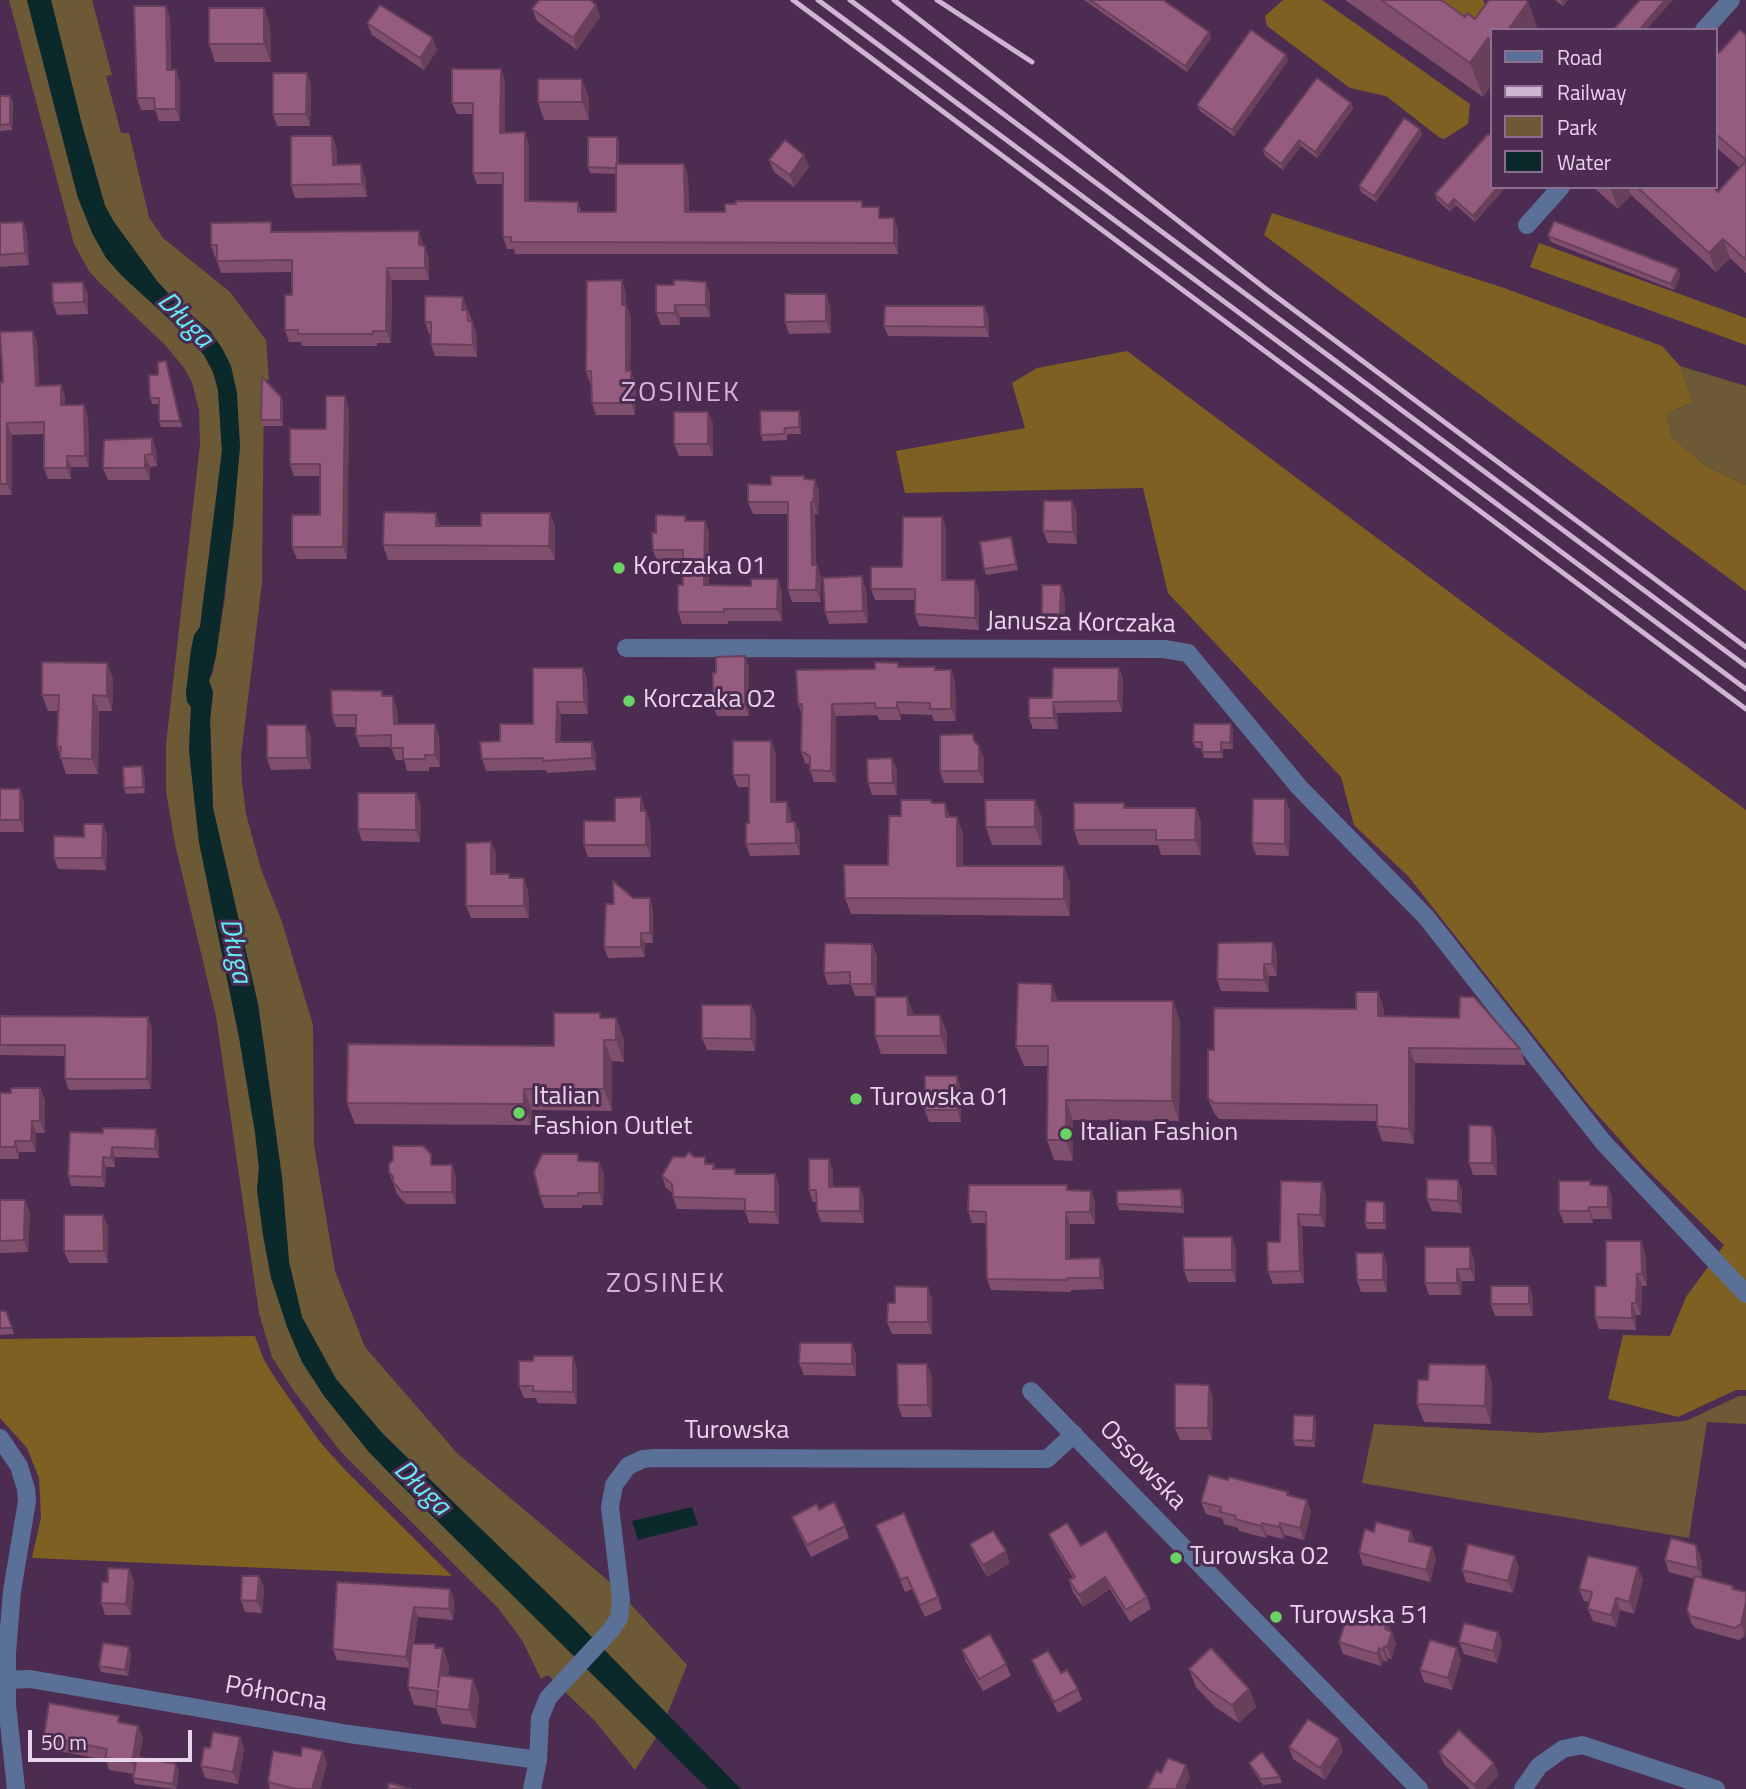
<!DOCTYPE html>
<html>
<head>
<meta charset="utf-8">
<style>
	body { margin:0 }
	#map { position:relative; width:1746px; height:1789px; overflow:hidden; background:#4d2c51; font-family:"Titillium Web",sans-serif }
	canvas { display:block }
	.legend { position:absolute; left:1490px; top:28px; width:228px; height:161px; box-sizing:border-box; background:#4d2c51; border:2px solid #8b6f8f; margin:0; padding:9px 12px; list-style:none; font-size:21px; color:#e8d4eb }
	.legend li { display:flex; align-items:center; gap:14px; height:35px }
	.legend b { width:35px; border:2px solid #8b6f8f }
	.scale { position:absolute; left:28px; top:1730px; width:164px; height:32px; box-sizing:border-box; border:4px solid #e8d4eb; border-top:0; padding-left:9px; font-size:21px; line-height:24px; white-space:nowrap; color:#e8d4eb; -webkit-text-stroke:5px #4d2c51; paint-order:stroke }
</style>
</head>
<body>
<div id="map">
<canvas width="1746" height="1789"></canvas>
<ul class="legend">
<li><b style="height:9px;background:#5b7097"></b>Road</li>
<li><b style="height:9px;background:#cdb7d0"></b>Railway</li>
<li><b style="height:19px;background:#6c5a36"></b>Park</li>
<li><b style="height:19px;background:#0b282b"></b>Water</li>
</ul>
<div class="scale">50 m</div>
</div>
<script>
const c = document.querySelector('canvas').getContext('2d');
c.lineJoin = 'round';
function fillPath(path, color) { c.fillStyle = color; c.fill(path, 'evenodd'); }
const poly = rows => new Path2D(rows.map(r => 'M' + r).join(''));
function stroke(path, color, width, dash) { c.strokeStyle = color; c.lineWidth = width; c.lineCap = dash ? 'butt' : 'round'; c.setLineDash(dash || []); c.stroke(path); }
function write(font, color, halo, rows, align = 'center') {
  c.font = font + ' "Titillium Web",sans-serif'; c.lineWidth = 6; c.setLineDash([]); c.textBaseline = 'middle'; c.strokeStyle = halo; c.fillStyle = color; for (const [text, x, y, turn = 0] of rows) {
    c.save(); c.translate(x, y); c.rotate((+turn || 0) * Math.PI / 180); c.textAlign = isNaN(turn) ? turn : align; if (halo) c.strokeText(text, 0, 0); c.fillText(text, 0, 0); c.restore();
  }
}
fillPath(poly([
	[9,0,27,0,78,198,174,324,204,355,213,372,218,390,222,451,200,627,194,635,191,650,186,693,191,707,189,750,199,842,239,1037,255,1132,259,1168,257,1190,271,1278,397,1481,657,1736,635,1770,594,1720,563,1690,548,1675,541,1679,522,1640,498,1608,341,1452,293,1390,272,1357,259,1313,216,1016,175,844,166,791,166,744,200,445,199,410,192,382,184,368,165,345,99,282,89,271,74,244],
	[51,0,92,0,112,75,106,76,121,133,129,133,149,217,163,238,230,292,266,340,269,380,264,380,262,583,241,756,242,783,246,814,261,869,282,922,313,1025,314,1145,335,1271,365,1347,457,1453,611,1583,687,1665,667,1715,574,1619,383,1434,336,1379,302,1317,289,1262,282,1178,258,1004,213,808,210,720,213,692,209,681,213,672,225,598,240,446,210,331,176,302,157,281,114,222,105,206,82,125],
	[1680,366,1746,386,1746,485,1706,466,1672,437,1666,414,1693,402],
	[1739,1396,1746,1396,1746,1424,1707,1422,1689,1538,1362,1483,1374,1424,1541,1433,1686,1421]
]), '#6c5a36');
fillPath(poly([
	[1283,0,1322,0,1470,104,1468,124,1444,139,1440,138,1386,96,1350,88,1267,26,1265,16],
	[1439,0,1483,0,1490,14,1480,28],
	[1272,213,1504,288,1662,346,1680,366,1693,402,1666,414,1672,437,1706,466,1746,485,1746,591,1264,235],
	[1539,243,1746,318,1746,345,1530,267],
	[1127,351,1488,621,1746,810,1746,1390,1736,1390,1678,1417,1608,1399,1623,1335,1670,1336,1686,1297,1724,1245,1643,1166,1587,1103,1408,876,1354,825,1341,777,1168,593,1143,488,905,493,896,451,1025,428,1012,383,1037,368],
	[255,1336,264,1360,277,1381,320,1442,346,1471,452,1576,32,1558,41,1517,39,1478,27,1448,0,1418,0,1339]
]), '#7e6023');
fillPath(poly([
	[27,0,51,0,82,125,105,206,114,222,157,281,176,302,210,331,222,348,231,366,237,393,240,446,233,527,216,656,209,681,213,692,210,720,213,808,258,1004,282,1178,289,1262,302,1317,336,1379,383,1434,574,1619,741,1789,708,1789,397,1481,368,1451,324,1396,302,1362,287,1327,271,1278,263,1235,257,1190,259,1168,255,1132,239,1037,199,842,189,750,191,707,187,702,186,693,191,650,194,635,200,627,222,451,218,390,213,372,204,355,192,340,122,276,106,258,92,233,78,198],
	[692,1507,698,1525,638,1540,632,1521]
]), '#0b282b');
stroke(poly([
	[1704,30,1731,0],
	[1527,225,1561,187],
	[626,648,1164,649,1188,653,1299,787,1426,917,1603,1142,1746,1294],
	[1031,1391,1419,1789],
	[0,1438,19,1466,26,1489,27,1501,12,1591,7,1653,7,1705,16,1789],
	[6,1680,30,1679,349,1734,538,1760],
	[532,1789,538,1760,540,1718,548,1698,611,1630,619,1618,621,1599,610,1507,614,1485,628,1466,643,1459,654,1458,1047,1459,1074,1434],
	[1523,1789,1539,1766,1563,1749,1582,1745,1716,1789]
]), '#5b7097', 18);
stroke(poly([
	[793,0,1746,709],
	[818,0,1746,689],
	[850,0,1746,666],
	[894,0,1266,289,1746,647],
	[937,0,1032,62]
]), '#cdb7d0', 5);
fillPath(poly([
	[1084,0,1163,0,1209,32,1211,38,1187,72],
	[1345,0,1441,0,1465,17,1475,19,1528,2,1538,30,1492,30,1492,84,1483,97],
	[1555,0,1568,0,1563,6],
	[596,5,600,17,577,50,537,21,532,9],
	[166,6,170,18,171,70,180,82,180,121,159,121,155,110,141,110,137,98],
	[264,8,270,25,271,62,215,62,209,44],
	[367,23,437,50,424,70,372,35],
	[1746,35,1746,273,1730,258,1716,272,1631,195,1618,209,1593,187,1713,187,1718,192,1740,168,1716,147,1716,51,1719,53],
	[1286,55,1288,61,1234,136,1200,111,1197,105],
	[307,73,311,85,310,126,277,126,273,114],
	[505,80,505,133,529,144,529,201,578,202,581,212,616,212,616,174,590,173,588,167,617,137,619,143,619,164,684,164,688,176,689,212,725,212,864,207,883,218,898,229,898,254,515,254,514,249,507,249,503,237,503,184,477,184,473,173,473,114,457,114,452,103],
	[0,96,10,96,13,102,12,130,0,131],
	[589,97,589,120,544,120,538,102],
	[1351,103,1353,109,1317,158,1301,146,1283,170,1265,156,1263,150],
	[1422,135,1376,202,1361,192,1359,186],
	[332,136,337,149,337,165,365,177,367,197,295,198,291,185],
	[804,155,809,167,794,187,774,172,769,160],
	[1492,187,1506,187,1475,222,1456,205,1450,212,1437,200,1435,194],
	[23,222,27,234,29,265,0,267,0,223],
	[274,232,423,243,423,245,429,258,429,280,392,280,391,343,377,343,377,346,302,346,301,342,289,342,285,330,292,295,292,272,221,273,217,261,217,257,215,257,211,245],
	[1548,236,1678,269,1680,275,1674,290,1551,242],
	[656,285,710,294,710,317,680,317,680,325,661,325,656,313],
	[626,292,626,305,631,317,630,371,636,383,635,415,596,415,592,403,592,383,590,383,586,371],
	[88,294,88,314,57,315,53,303],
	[826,294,830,306,831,333,789,334,785,322],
	[463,297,476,332,477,357,435,356,431,344,431,334,429,334,425,322],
	[984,306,988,316,989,337,888,336,884,326],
	[37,342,39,386,61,385,65,396,65,405,84,405,88,417,89,467,71,467,71,479,48,479,44,468,44,434,12,435,12,495,0,495,0,382,3,382],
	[166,361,168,367,182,427,161,427,159,421,159,404,152,404,150,398,158,375],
	[283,403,283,426,263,426,261,420],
	[349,408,347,559,297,559,292,547,320,515,320,476,294,476,290,464],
	[708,412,713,424,713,456,679,456,674,444],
	[801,417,801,434,787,434,787,440,763,441,761,435],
	[152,438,156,450,157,466,150,467,150,480,108,480,103,468],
	[804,476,805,479,815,480,819,492,818,514,815,514,816,565,817,565,821,577,821,602,792,602,788,590,788,514,753,514,748,502,771,485],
	[1072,501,1077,513,1077,544,1048,543,1043,531],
	[436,513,440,526,481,526,550,513,555,527,555,560,388,560,383,545],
	[685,516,687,521,705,521,709,533,709,585,782,591,782,621,728,621,728,624,682,624,678,612,683,585,683,562,657,562,653,550,656,533],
	[942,517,946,528,946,580,979,592,979,630,919,626,915,614,915,600,875,600,871,589,902,567],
	[1011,537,1013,543,1018,570,986,575,984,569],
	[866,588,868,623,829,624,825,612],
	[1065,597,1065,626,1046,626,1042,614],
	[107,663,113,679,112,711,99,711,98,774,66,774,57,746,58,711,48,711,42,695],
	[898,663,900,667,936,670,951,670,955,682,956,721,934,721,932,715,901,714,901,720,879,720,877,715,836,716,836,782,814,782,810,770,810,765,805,763,801,751,802,715,798,704,875,669],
	[749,667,749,716,717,716,713,705],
	[583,668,587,680,588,714,561,714,560,742,596,754,596,770,547,773,546,770,486,771,482,759,500,741,533,724],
	[1119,668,1123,679,1122,712,1057,713,1058,729,1033,729,1029,718,1052,698],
	[384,696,397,708,398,724,439,736,440,767,429,767,429,771,407,771,404,760,396,760,391,747,360,747,356,736,356,727,336,727,332,715],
	[1233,730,1233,749,1223,749,1223,758,1204,758,1202,748,1196,748,1193,742],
	[311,737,311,769,271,770,267,758],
	[977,744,984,758,984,783,944,783,940,771],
	[776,753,776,802,791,814,791,822,795,822,800,834,800,855,750,856,746,844,749,823,749,787,738,787,733,775],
	[892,758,897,770,897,795,872,795,868,783],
	[144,772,145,793,126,794,124,788],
	[0,789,24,801,24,832,0,832],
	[416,793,421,805,420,842,362,841,358,829],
	[1285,799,1290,811,1289,856,1256,855,1252,843],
	[932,803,950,817,963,833,963,866,1070,883,1070,916,851,914,845,898,888,865,901,816],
	[1196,808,1201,823,1201,855,1161,855,1158,845,1079,845,1074,830],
	[645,811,650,822,651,857,588,857,584,845,615,821],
	[1042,818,1042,845,992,845,986,827],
	[103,824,107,835,106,870,58,869,54,858],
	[491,842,496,854,496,874,528,890,529,918,471,918,466,906],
	[633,898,653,908,653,943,645,943,645,957,608,958,604,947,614,904],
	[1273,942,1277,954,1277,976,1269,976,1269,992,1221,991,1217,979],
	[872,944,877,956,876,996,855,996,851,984,828,985,824,973],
	[1058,1001,1173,1001,1180,1021,1179,1121,1073,1120,1073,1161,1054,1160,1047,1140,1047,1066,1024,1066,1016,1046],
	[751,1005,756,1017,755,1051,707,1050,702,1038],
	[1384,1008,1384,1016,1520,1049,1526,1065,1415,1063,1414,1144,1382,1141,1377,1126,1377,1121,1219,1119,1214,1113,1208,1098,1214,1050,1356,1009],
	[914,1015,940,1015,947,1033,947,1054,881,1054,875,1036],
	[0,1016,152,1027,151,1089,69,1090,65,1079,65,1056,0,1055],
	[602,1018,616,1018,624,1040,624,1062,612,1061,612,1111,532,1110,531,1125,355,1124,347,1103,554,1046],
	[40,1088,45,1100,45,1133,36,1133,36,1152,19,1152,19,1159,0,1159,0,1093,11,1093],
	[961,1088,961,1122,929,1122,925,1110],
	[1492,1126,1496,1138,1497,1175,1473,1175,1469,1163],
	[70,1132,159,1139,159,1158,115,1157,115,1167,106,1167,105,1187,71,1186,68,1176],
	[694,1157,707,1164,714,1164,715,1169,737,1174,775,1174,779,1186,779,1224,749,1223,745,1210,677,1209,673,1197,673,1193,666,1188,662,1176],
	[581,1161,604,1173,603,1205,582,1205,582,1208,544,1208,540,1196],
	[435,1165,452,1165,456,1177,456,1204,406,1204,397,1194,389,1172],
	[833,1170,833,1187,864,1198,864,1223,821,1222,817,1211,817,1202,813,1202,809,1190],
	[1458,1180,1462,1192,1462,1213,1432,1211,1427,1199],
	[1281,1181,1326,1194,1325,1227,1302,1226,1304,1283,1273,1284,1268,1272,1280,1242],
	[1591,1185,1608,1186,1612,1198,1612,1219,1593,1219,1593,1223,1564,1223,1559,1211],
	[1069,1190,1091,1191,1095,1202,1095,1224,1070,1224,1070,1259,1104,1270,1104,1289,1071,1290,1071,1292,991,1290,987,1279,986,1223,972,1223,968,1211],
	[1184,1196,1184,1213,1119,1210,1117,1204],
	[0,1200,30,1212,28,1252,0,1253],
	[1384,1202,1386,1208,1386,1229,1367,1229,1365,1223],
	[103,1215,108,1227,108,1263,69,1263,64,1251],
	[1641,1241,1645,1253,1647,1286,1642,1286,1641,1315,1636,1315,1636,1330,1599,1329,1595,1317,1606,1286],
	[1236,1249,1236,1282,1188,1282,1184,1270],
	[1383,1253,1387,1265,1387,1292,1361,1292,1357,1280],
	[1474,1259,1475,1281,1462,1281,1461,1295,1429,1295,1425,1283],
	[1529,1286,1533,1298,1533,1316,1495,1316,1491,1304],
	[932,1299,932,1334,892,1334,887,1322],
	[0,1311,6,1311,14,1334,0,1335],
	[852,1343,856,1355,856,1376,804,1375,799,1363],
	[1486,1365,1492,1383,1491,1424,1424,1422,1417,1404],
	[577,1368,577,1404,538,1403,536,1398,524,1398,519,1386],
	[932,1376,932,1417,902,1417,898,1405],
	[1213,1397,1212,1440,1180,1440,1175,1428],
	[1314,1416,1316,1422,1315,1447,1295,1446,1293,1440],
	[1228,1480,1288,1492,1289,1496,1311,1512,1304,1540,1285,1535,1283,1539,1267,1535,1266,1538,1239,1531,1238,1528,1224,1524,1222,1518,1206,1514,1201,1502],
	[792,1517,845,1526,849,1538,811,1557,797,1529],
	[876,1525,938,1597,942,1609,925,1617,912,1589,905,1592],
	[1411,1531,1415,1543,1432,1547,1436,1559,1430,1582,1363,1565,1359,1553,1374,1532],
	[1049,1534,1081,1546,1147,1597,1151,1609,1130,1622,1110,1589,1083,1607,1073,1592,1069,1580,1073,1578,1054,1546],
	[970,1544,1010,1563,987,1577,975,1556],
	[1515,1556,1519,1568,1513,1593,1466,1582,1462,1570],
	[1701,1557,1702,1578,1733,1586,1745,1636,1739,1640,1695,1628,1691,1622,1687,1610,1695,1579,1669,1572,1665,1560],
	[129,1569,134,1581,131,1615,105,1615,101,1603,108,1582],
	[259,1576,264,1588,262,1613,245,1612,241,1600],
	[1643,1579,1634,1614,1620,1610,1616,1627,1593,1621,1588,1609,1590,1602,1584,1601,1579,1589],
	[337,1582,454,1599,453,1620,418,1617,414,1644,435,1644,436,1648,443,1648,449,1666,448,1676,473,1679,479,1697,476,1728,442,1724,436,1708,414,1705,408,1687,410,1668,337,1660,333,1649],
	[1387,1621,1396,1644,1391,1659,1388,1658,1387,1662,1383,1660,1381,1666,1343,1654,1339,1642,1353,1625],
	[1498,1632,1502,1644,1497,1663,1464,1654,1459,1642],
	[1457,1648,1461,1660,1452,1690,1424,1682,1420,1670],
	[962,1650,1006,1664,1011,1676,983,1691,966,1662],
	[131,1653,128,1676,101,1672,99,1666],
	[1032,1660,1061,1673,1078,1689,1082,1700,1058,1713,1036,1671],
	[1189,1669,1249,1689,1256,1707,1239,1723,1215,1707,1196,1687],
	[122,1723,138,1726,143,1738,139,1757,179,1770,176,1789,135,1784,133,1778,134,1774,109,1770,106,1760,48,1749,44,1737],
	[240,1737,244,1749,238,1784,205,1778,201,1766],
	[1289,1747,1343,1751,1325,1780,1293,1759],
	[1439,1752,1499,1775,1485,1789,1470,1789,1444,1764],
	[327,1763,320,1789,270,1789,268,1782],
	[1249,1763,1280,1777,1282,1783,1263,1785,1252,1769]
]), '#804f6d');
fillPath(poly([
	[1561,0,1568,0,1563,6],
	[1665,0,1673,0,1646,30,1639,30],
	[1528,2,1538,30,1508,30],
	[596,5,600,17,577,50,573,38],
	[166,6,170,18,171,82,167,70],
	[264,8,270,25,271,62,264,44],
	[1209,32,1211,38,1187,72,1185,66],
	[433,38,437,50,424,70,420,58],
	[1488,38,1492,50,1492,84,1483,97,1470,63],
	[1286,55,1288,61,1234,136,1232,130],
	[501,69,505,80,505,144,500,133],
	[176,70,180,82,180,121,176,109],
	[307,73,311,85,310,126,306,114],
	[582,79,589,97,589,120,582,102],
	[10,96,13,102,12,130,10,124],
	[1351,103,1353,109,1317,158,1315,152],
	[1420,129,1422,135,1376,202,1374,196],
	[525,132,529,144,529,212,525,201],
	[332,136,337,149,337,178,333,165],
	[617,137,619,143,619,174,617,168],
	[1299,140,1301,146,1283,170,1281,164],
	[804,155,809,167,794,187,790,175],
	[361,164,365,177,367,197,362,184],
	[684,164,688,176,689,223,685,212],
	[1498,187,1506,187,1475,222,1473,216],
	[1613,187,1628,187,1631,195,1618,209,1611,190],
	[1454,199,1456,205,1450,212,1448,206],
	[894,218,898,229,898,254,894,243],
	[23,222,27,234,29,265,25,253],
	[419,231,423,243,423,257,419,245],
	[1723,239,1730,258,1716,272,1709,253],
	[425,246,429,258,429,280,425,268],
	[387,268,392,280,391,343,386,331],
	[1678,269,1680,275,1674,290,1671,284],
	[622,280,626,292,626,308,626,305,631,317,630,383,626,371],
	[83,282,88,294,88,314,84,302],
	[706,282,710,294,710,317,706,305],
	[826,294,830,306,831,333,826,321],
	[463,297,467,309,467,322,462,310],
	[675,305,680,317,680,325,675,313],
	[984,306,988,316,989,337,985,327],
	[472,320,476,332,477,357,473,345],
	[33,331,37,342,40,397,36,386],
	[166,361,168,367,182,427,180,421],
	[631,371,636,383,635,415,631,403],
	[61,385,65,396,66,417,61,405],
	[345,396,349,408,347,559,343,547],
	[281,397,283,403,283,426,281,420],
	[84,405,88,417,89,467,85,456],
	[799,411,801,417,801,434,799,427],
	[708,412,713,424,713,456,708,444],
	[7,423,12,435,12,495,7,484],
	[152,438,156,450,157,466,152,454],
	[145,455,150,467,150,480,145,468],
	[67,456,71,467,71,479,67,468],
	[815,480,819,492,818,514,813,502],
	[1072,501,1077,513,1077,544,1073,532],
	[811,502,815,514,816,577,812,565],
	[436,513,441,527,436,526],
	[550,513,555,527,555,560,549,546],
	[942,517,946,528,946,591,942,580],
	[705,521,709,533,709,597,704,585],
	[1011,537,1013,543,1018,570,1016,564],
	[817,565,821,577,821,602,816,590],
	[862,576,866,588,868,623,863,611],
	[778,579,782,591,782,621,777,609],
	[975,580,979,592,979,630,975,618],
	[1061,585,1065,597,1065,626,1060,614],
	[745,656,749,667,749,716,745,705],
	[107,663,113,679,112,711,107,696],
	[583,668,587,680,588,714,584,702],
	[1119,668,1123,679,1122,712,1118,701],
	[951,670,955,682,956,721,951,709],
	[93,695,99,711,98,774,92,759],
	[393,696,397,708,398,735,394,724],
	[557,702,561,714,560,754,556,742],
	[897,702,901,714,901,720,897,708],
	[1053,702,1057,713,1058,729,1054,718],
	[832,704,836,716,836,782,831,771],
	[435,724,439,736,440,767,435,755],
	[1231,724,1233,730,1233,749,1230,743],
	[306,725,311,737,311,769,307,758],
	[771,741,776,753,776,814,771,802],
	[592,742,596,754,596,770,592,758],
	[1221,742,1223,749,1223,758,1221,752],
	[979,746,984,758,984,783,979,771],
	[892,758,897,770,897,795,893,783],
	[142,766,144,772,145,793,143,787],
	[20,789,24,801,24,832,20,820],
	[416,793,421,805,420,842,416,830],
	[641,797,645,809,645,823,641,811],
	[1285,799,1290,811,1289,856,1285,844],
	[1035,800,1042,818,1042,845,1035,827],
	[787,802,791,814,791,834,787,822],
	[945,803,951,820,946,817],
	[1196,808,1201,823,1201,855,1195,840],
	[646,811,650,822,651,857,646,845],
	[957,817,963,833,963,882,957,866],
	[795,822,800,834,800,855,796,843],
	[103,824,107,835,106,870,102,858],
	[491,842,496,854,496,886,491,874],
	[1064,866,1070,883,1070,916,1064,899],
	[524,878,528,890,529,918,524,906],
	[650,898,653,908,653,943,650,933],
	[641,933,645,943,645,957,641,947],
	[1273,942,1277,954,1277,976,1272,964],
	[872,944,877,956,876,996,872,984],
	[1264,964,1269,976,1269,992,1264,980],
	[1052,984,1059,1004,1052,1001],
	[1378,992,1384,1008,1384,1032,1378,1016],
	[907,997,914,1015,908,1015],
	[1173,1001,1180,1021,1179,1121,1172,1101],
	[751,1005,756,1017,755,1051,751,1039],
	[940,1015,947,1033,947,1054,941,1036],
	[148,1017,152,1027,151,1089,147,1079],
	[616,1018,624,1040,624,1062,616,1040],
	[604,1040,612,1061,612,1111,604,1089],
	[1409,1048,1415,1063,1414,1144,1409,1129],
	[957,1076,961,1088,961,1122,957,1110],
	[40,1088,45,1100,45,1133,40,1121],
	[524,1089,532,1110,531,1125,524,1104],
	[1066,1100,1073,1120,1073,1161,1066,1140],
	[32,1121,36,1133,36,1152,31,1141],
	[1492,1126,1496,1138,1497,1175,1492,1163],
	[156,1129,159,1139,159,1158,155,1149],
	[15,1141,19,1152,19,1159,15,1147],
	[112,1147,115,1157,115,1167,111,1158],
	[103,1157,106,1167,105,1187,102,1177],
	[829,1159,833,1170,833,1198,829,1187],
	[599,1162,604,1173,603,1205,599,1193],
	[452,1165,456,1177,456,1204,452,1192],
	[775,1174,779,1186,779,1224,775,1212],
	[1458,1180,1462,1192,1462,1213,1458,1201],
	[1322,1182,1326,1194,1325,1227,1320,1215],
	[1608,1186,1612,1198,1612,1219,1608,1207],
	[860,1187,864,1198,864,1223,860,1211],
	[1181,1189,1184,1196,1184,1213,1182,1207],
	[1091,1191,1095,1202,1095,1224,1090,1212],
	[25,1200,30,1212,28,1252,24,1240],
	[1384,1202,1386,1208,1386,1229,1384,1223],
	[1589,1207,1593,1219,1593,1223,1588,1211],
	[1066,1212,1070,1224,1070,1270,1066,1259],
	[1298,1214,1302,1226,1304,1283,1300,1271],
	[103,1215,108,1227,108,1263,104,1251],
	[1232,1237,1236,1249,1236,1282,1232,1270],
	[1641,1241,1645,1253,1647,1286,1642,1274],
	[1470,1247,1474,1259,1475,1281,1470,1269],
	[1383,1253,1387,1265,1387,1292,1383,1280],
	[1100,1258,1104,1270,1104,1289,1100,1278],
	[1457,1269,1462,1281,1461,1295,1457,1283],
	[1637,1274,1642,1286,1641,1315,1636,1303],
	[1529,1286,1533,1298,1533,1316,1529,1304],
	[928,1287,932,1299,932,1334,928,1322],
	[1632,1303,1636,1315,1636,1330,1632,1318],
	[852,1343,856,1355,856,1376,852,1364],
	[573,1356,577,1368,577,1404,573,1392],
	[927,1364,932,1376,932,1417,928,1405],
	[1486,1365,1492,1383,1491,1424,1485,1406],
	[1209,1385,1213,1397,1212,1440,1208,1428],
	[1314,1416,1316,1422,1315,1447,1313,1441],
	[1307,1500,1311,1512,1304,1540,1300,1528],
	[1262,1523,1267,1535,1266,1538,1261,1526],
	[1280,1523,1285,1535,1283,1539,1279,1527],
	[1411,1531,1416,1543,1409,1541],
	[1696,1545,1701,1557,1703,1580,1698,1568],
	[1432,1547,1436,1559,1430,1582,1426,1570],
	[1006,1551,1010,1563,987,1577,983,1565],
	[1515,1556,1519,1568,1513,1593,1508,1581],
	[1638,1567,1643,1579,1634,1614,1629,1602],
	[129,1569,134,1581,131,1615,126,1604],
	[259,1576,264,1588,262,1613,257,1601],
	[1105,1577,1110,1589,1083,1607,1079,1595],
	[450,1589,454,1599,453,1620,449,1609],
	[1616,1598,1620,1610,1616,1627,1611,1615],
	[1746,1603,1746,1633,1745,1636,1741,1624],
	[414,1607,418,1617,410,1668,406,1657],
	[1387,1621,1396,1644,1391,1659,1387,1647,1385,1629],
	[1498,1632,1502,1644,1497,1663,1493,1651],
	[435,1644,441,1662,443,1648,449,1666,445,1705,435,1648],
	[1384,1646,1388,1658,1387,1662,1383,1650],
	[129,1647,131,1653,128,1676,125,1670],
	[1379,1648,1383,1660,1381,1666,1377,1654],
	[1457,1648,1461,1660,1452,1690,1448,1678],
	[473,1679,479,1697,476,1728,469,1710],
	[1249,1689,1256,1707,1239,1723,1232,1705],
	[138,1726,143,1738,136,1774,132,1762],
	[240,1737,244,1749,238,1784,233,1772],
	[1339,1739,1343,1751,1325,1780,1320,1768],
	[323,1751,327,1763,320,1789,312,1789],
	[1494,1763,1499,1775,1485,1789,1475,1789,1474,1785],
	[176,1764,179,1770,175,1789,173,1784],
	[1186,1765,1190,1777,1185,1789,1176,1789]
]), '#684059');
const building = poly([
	[539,0,590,0,596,5,573,38,532,9,539,0],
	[1090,0,1163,0,1209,32,1185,66,1090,0],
	[1381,0,1441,0,1465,17,1467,13,1475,19,1489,0,1525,0,1528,2,1508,30,1492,30,1492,41,1488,38,1470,63,1381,0],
	[1640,0,1665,0,1639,30,1613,30,1640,0],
	[380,5,433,38,420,58,367,23,380,5],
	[134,6,166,6,167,70,176,70,176,109,155,109,154,98,137,98,134,6],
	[209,8,264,8,264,44,209,44,209,8],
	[1251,30,1286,55,1232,130,1197,105,1251,30],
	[1740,30,1746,35,1746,160,1716,134,1716,51,1719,53,1740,30],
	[452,69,501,69,500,133,525,132,525,201,578,202,578,212,616,212,616,164,684,164,685,212,725,212,725,204,736,204,736,201,862,201,862,207,879,207,879,218,894,218,894,243,511,242,511,237,503,237,503,173,473,173,473,103,452,103,452,69],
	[273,73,307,73,306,114,273,114,273,73],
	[1317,78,1351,103,1315,152,1299,140,1281,164,1263,150,1317,78],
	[538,79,582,79,582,102,538,102,538,79],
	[0,96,10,96,10,124,0,125,0,96],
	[1404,118,1420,129,1374,196,1359,186,1404,118],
	[1488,134,1492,137,1492,187,1498,187,1473,216,1454,199,1448,206,1435,194,1488,134],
	[291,136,332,136,333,165,361,164,362,184,291,185,291,136],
	[588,137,617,137,617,164,616,164,616,168,588,167,588,137],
	[785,140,804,155,790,175,769,160,785,140],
	[1746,161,1746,260,1723,239,1709,253,1637,187,1713,187,1718,192,1746,161],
	[1554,221,1678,269,1671,284,1548,236,1554,221],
	[23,222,25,253,0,255,0,223,23,222],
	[271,222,271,232,419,231,419,245,425,246,425,268,387,268,386,331,373,331,373,334,298,334,298,330,285,330,285,295,292,295,292,260,217,261,217,245,211,245,211,223,271,222],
	[622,280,622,305,626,305,626,371,631,371,631,403,592,403,591,371,586,371,587,281,622,280],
	[674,280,706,282,706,305,675,305,675,313,656,313,656,285,674,285,674,280],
	[83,282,84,302,53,303,52,283,83,282],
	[785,294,826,294,826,321,785,322,785,294],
	[425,296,463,297,462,310,467,310,468,321,472,320,473,345,431,344,431,322,425,322,425,296],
	[885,306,984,306,985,327,884,326,885,306],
	[33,331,36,386,61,385,61,405,84,405,85,456,67,456,67,468,44,468,44,422,7,423,7,484,0,484,0,382,3,382,0,332,33,331],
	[166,361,180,421,159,421,159,398,150,398,149,375,158,375,158,362,166,361],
	[262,377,281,397,281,420,261,420,262,377],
	[326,396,345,396,343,547,292,547,292,515,320,515,320,464,290,464,290,429,326,429,326,396],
	[760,411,799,411,799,427,785,428,784,434,761,435,760,411],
	[674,412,708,412,708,444,674,444,674,412],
	[152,438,152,454,145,455,145,468,103,468,104,440,152,438],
	[771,476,804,476,804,479,815,480,813,502,811,502,812,565,817,565,816,590,788,590,788,502,748,502,748,484,771,485,771,476],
	[1044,501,1072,501,1073,532,1043,531,1044,501],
	[384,512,436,513,436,526,481,526,481,513,550,513,549,546,383,545,384,512],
	[656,515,685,516,685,521,705,521,704,585,751,586,751,579,778,579,777,609,724,609,724,612,678,612,678,585,683,585,683,550,653,550,652,533,656,533,656,515],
	[903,517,942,517,942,580,975,580,975,618,915,614,915,589,871,589,871,567,902,567,903,517],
	[1011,537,1016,564,984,569,980,542,1011,537],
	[862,576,863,611,825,612,823,578,862,576],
	[1042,585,1061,585,1060,614,1042,614,1042,585],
	[745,656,745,705,713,705,713,673,716,673,716,657,745,656],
	[42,662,107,663,107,696,93,695,92,759,60,758,61,747,57,746,59,695,42,695,42,662],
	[875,662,898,663,898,667,935,667,935,670,951,670,951,709,930,709,930,703,897,702,897,708,875,708,875,703,832,704,831,771,810,770,810,756,801,751,802,704,798,704,796,670,875,669,875,662],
	[533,668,583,668,584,702,557,702,556,742,592,742,592,758,543,761,543,758,482,759,480,742,500,741,500,724,533,724,533,668],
	[1053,668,1119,668,1118,701,1053,702,1054,718,1029,718,1029,698,1052,698,1053,668],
	[331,690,382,691,382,696,393,696,394,724,435,724,435,755,425,755,425,759,403,759,403,748,391,748,391,735,356,736,356,715,332,715,331,690],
	[1194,724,1231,724,1230,743,1221,742,1221,752,1202,752,1202,742,1193,742,1194,724],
	[267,725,306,725,307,758,267,758,267,725],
	[973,734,974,741,979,746,979,771,940,771,940,735,973,734],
	[733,741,771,741,771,802,787,802,787,822,795,822,796,843,746,844,746,823,749,823,749,775,733,775,733,741],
	[892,758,893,783,868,783,867,759,892,758],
	[142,766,143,787,124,788,123,767,142,766],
	[0,789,20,789,20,820,0,820,0,789],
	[358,793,416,793,416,830,358,829,358,793],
	[641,797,641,811,646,811,646,845,584,845,584,821,615,821,615,798,641,797],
	[1253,799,1285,799,1285,844,1252,843,1253,799],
	[901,800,931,800,932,803,945,803,946,817,957,817,957,866,1064,866,1064,899,845,898,844,865,888,865,889,816,901,816,901,800],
	[985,800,1035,800,1035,827,986,827,985,800],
	[1074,803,1124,803,1124,808,1196,808,1195,840,1156,840,1156,830,1074,830,1074,803],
	[84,824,103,824,102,858,54,858,54,836,84,837,84,824],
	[491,842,491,874,509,874,509,878,524,878,524,906,466,906,466,843,491,842],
	[613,881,633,898,650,898,650,933,641,933,641,947,604,947,606,904,614,904,613,881],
	[1273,942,1272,964,1264,964,1264,980,1217,979,1218,943,1273,942],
	[825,943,872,944,872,984,850,984,850,972,824,973,825,943],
	[1018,983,1052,984,1052,1001,1173,1001,1172,1101,1066,1100,1066,1140,1047,1140,1048,1046,1016,1046,1018,983],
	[1356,992,1378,992,1378,1016,1459,1018,1460,997,1474,997,1520,1049,1409,1048,1409,1129,1377,1126,1377,1105,1214,1103,1208,1098,1208,1050,1214,1050,1214,1008,1356,1009,1356,992],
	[875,997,907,997,908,1015,940,1015,941,1036,875,1036,875,997],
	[702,1005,751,1005,751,1039,702,1038,702,1005],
	[554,1013,600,1013,600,1018,616,1018,616,1040,604,1040,604,1089,524,1089,524,1104,347,1103,348,1044,554,1046,554,1013],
	[0,1016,148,1017,147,1079,65,1079,65,1045,0,1045,0,1016],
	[925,1076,957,1076,957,1110,925,1110,925,1076],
	[11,1088,40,1088,40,1121,32,1121,31,1141,15,1141,15,1147,0,1147,0,1093,11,1093,11,1088],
	[1469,1125,1492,1126,1492,1163,1469,1163,1469,1125],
	[103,1128,156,1129,155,1149,112,1147,111,1158,103,1157,102,1177,68,1176,70,1132,103,1133,103,1128],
	[393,1146,423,1146,431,1154,431,1165,452,1165,452,1192,402,1192,393,1182,393,1176,389,1172,389,1164,393,1160,393,1146],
	[689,1152,694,1157,705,1157,705,1164,714,1164,713,1169,735,1169,735,1174,775,1174,775,1212,745,1211,745,1199,673,1197,672,1184,662,1176,673,1157,685,1157,689,1152],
	[542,1154,578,1154,578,1161,599,1162,599,1193,578,1193,578,1196,540,1196,534,1172,542,1154],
	[809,1159,829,1159,829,1187,860,1187,860,1211,817,1211,816,1190,809,1190,809,1159],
	[1427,1179,1458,1180,1458,1201,1427,1199,1427,1179],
	[1281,1181,1322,1182,1320,1215,1298,1214,1300,1271,1268,1272,1267,1242,1280,1242,1281,1181],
	[1559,1181,1590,1181,1590,1185,1608,1186,1608,1207,1589,1207,1588,1211,1559,1211,1559,1181],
	[969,1185,1067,1185,1067,1190,1091,1191,1090,1212,1066,1212,1066,1259,1100,1258,1100,1278,1067,1278,1067,1280,987,1279,986,1212,968,1211,969,1185],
	[1181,1189,1182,1207,1117,1204,1117,1191,1181,1189],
	[0,1200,25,1200,24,1240,0,1241,0,1200],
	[1366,1201,1384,1202,1384,1223,1365,1223,1366,1201],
	[64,1215,103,1215,104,1251,64,1251,64,1215],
	[1183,1237,1232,1237,1232,1270,1184,1270,1183,1237],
	[1606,1241,1641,1241,1642,1274,1637,1274,1636,1303,1632,1303,1632,1318,1595,1317,1595,1286,1606,1286,1606,1241],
	[1425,1247,1470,1247,1470,1269,1457,1269,1457,1283,1425,1283,1425,1247],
	[1356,1253,1383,1253,1383,1280,1357,1280,1356,1253],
	[895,1286,928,1287,928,1322,887,1322,888,1303,895,1303,895,1286],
	[1491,1286,1529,1286,1529,1304,1491,1304,1491,1286],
	[0,1311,6,1311,12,1328,0,1328,0,1311],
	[800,1343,852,1343,852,1364,799,1363,800,1343],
	[534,1356,573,1356,573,1392,533,1391,533,1386,519,1386,519,1361,533,1361,534,1356],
	[897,1364,927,1364,928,1405,898,1405,897,1364],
	[1429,1364,1486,1365,1485,1406,1417,1404,1418,1380,1428,1380,1429,1364],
	[1175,1384,1209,1385,1208,1428,1175,1428,1175,1384],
	[1294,1415,1314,1416,1313,1441,1293,1440,1294,1415],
	[1209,1475,1228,1480,1229,1477,1288,1492,1287,1495,1307,1500,1300,1528,1280,1523,1279,1527,1262,1523,1261,1526,1235,1519,1236,1516,1220,1512,1221,1507,1201,1502,1209,1475],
	[834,1502,845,1526,807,1545,792,1517,817,1504,819,1510,834,1502],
	[904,1513,938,1597,920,1605,907,1577,901,1580,876,1525,904,1513],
	[1376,1522,1411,1531,1409,1541,1432,1547,1426,1570,1359,1553,1365,1529,1374,1532,1376,1522],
	[1067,1523,1081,1546,1106,1531,1147,1597,1126,1610,1105,1577,1079,1595,1069,1580,1075,1577,1049,1534,1067,1523],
	[993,1531,1006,1551,983,1565,970,1544,993,1531],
	[1671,1538,1696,1545,1698,1568,1665,1560,1671,1538],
	[1468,1544,1515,1556,1508,1581,1462,1570,1468,1544],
	[1588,1556,1638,1567,1629,1602,1616,1598,1611,1615,1588,1609,1592,1592,1579,1589,1588,1556],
	[108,1568,129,1569,126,1604,101,1603,102,1582,108,1582,108,1568],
	[242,1576,259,1576,257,1601,241,1600,242,1576],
	[1695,1576,1733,1586,1732,1589,1746,1592,1746,1603,1741,1624,1735,1628,1690,1616,1687,1610,1695,1576],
	[337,1582,450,1589,449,1609,414,1607,406,1657,333,1649,337,1582],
	[1357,1611,1387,1621,1385,1629,1392,1632,1387,1647,1384,1646,1383,1650,1379,1648,1377,1654,1339,1642,1345,1623,1353,1625,1357,1611],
	[1464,1623,1498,1632,1493,1651,1459,1642,1464,1623],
	[990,1634,1006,1664,979,1679,962,1650,990,1634],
	[1430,1640,1457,1648,1448,1678,1420,1670,1430,1640],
	[103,1643,129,1647,125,1670,99,1666,103,1643],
	[412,1644,435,1644,435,1648,443,1648,438,1687,440,1675,473,1679,469,1710,436,1706,438,1691,408,1687,412,1644],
	[1211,1648,1249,1689,1232,1705,1208,1689,1189,1669,1211,1648],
	[1048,1651,1061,1673,1067,1670,1078,1689,1054,1702,1032,1660,1048,1651],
	[49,1703,119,1716,118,1722,138,1726,132,1762,105,1758,107,1749,44,1737,49,1703],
	[1308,1719,1339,1739,1320,1768,1289,1747,1308,1719],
	[1459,1730,1494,1763,1474,1785,1439,1752,1459,1730],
	[213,1732,240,1737,233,1772,201,1766,204,1747,210,1748,213,1732],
	[302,1747,323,1751,312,1789,296,1789,268,1782,273,1751,301,1756,302,1747],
	[1262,1752,1280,1777,1261,1779,1249,1763,1262,1752],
	[137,1757,176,1764,173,1784,133,1778,137,1757],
	[1168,1758,1186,1765,1176,1789,1148,1789,1156,1771,1161,1773,1168,1758],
	[389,1783,411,1789,388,1789,389,1783]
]);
fillPath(building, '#955c7f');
stroke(building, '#684059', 2);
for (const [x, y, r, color] of [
	[619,568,7,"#69d464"],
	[629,701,7,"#69d464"],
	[856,1099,7,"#69d464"],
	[519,1113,7,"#69d464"],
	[1066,1134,7,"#69d464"],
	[1176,1558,7,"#69d464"],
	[1276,1617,7,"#69d464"]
]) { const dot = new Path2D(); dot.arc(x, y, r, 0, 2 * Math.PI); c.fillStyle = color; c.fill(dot); stroke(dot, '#4d2c51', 2.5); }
write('26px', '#e8d4eb', '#4d2c51', [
	["Korczaka 01",633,568],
	["Korczaka 02",643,701],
	["Italian",533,1098],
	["Fashion Outlet",533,1128],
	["Turowska 01",870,1099],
	["Italian Fashion",1080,1134],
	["Turowska 02",1190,1558],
	["Turowska 51",1290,1617]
], 'left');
write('26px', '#e8d4eb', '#4d2c51', [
	["Janusza Korczaka",1081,624,1],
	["Turowska",737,1432],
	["Ossowska",1142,1466,46],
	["Północna",276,1695,10]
]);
write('italic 28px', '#64e9f5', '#4d2c51', [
	["Długa",184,321,46],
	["Długa",234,951,78],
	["Długa",421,1489,44]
]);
c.letterSpacing = '2px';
write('28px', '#d7b0db', '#4d2c51', [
	["ZOSINEK",681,394],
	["ZOSINEK",666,1285]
]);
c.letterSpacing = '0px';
</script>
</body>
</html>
